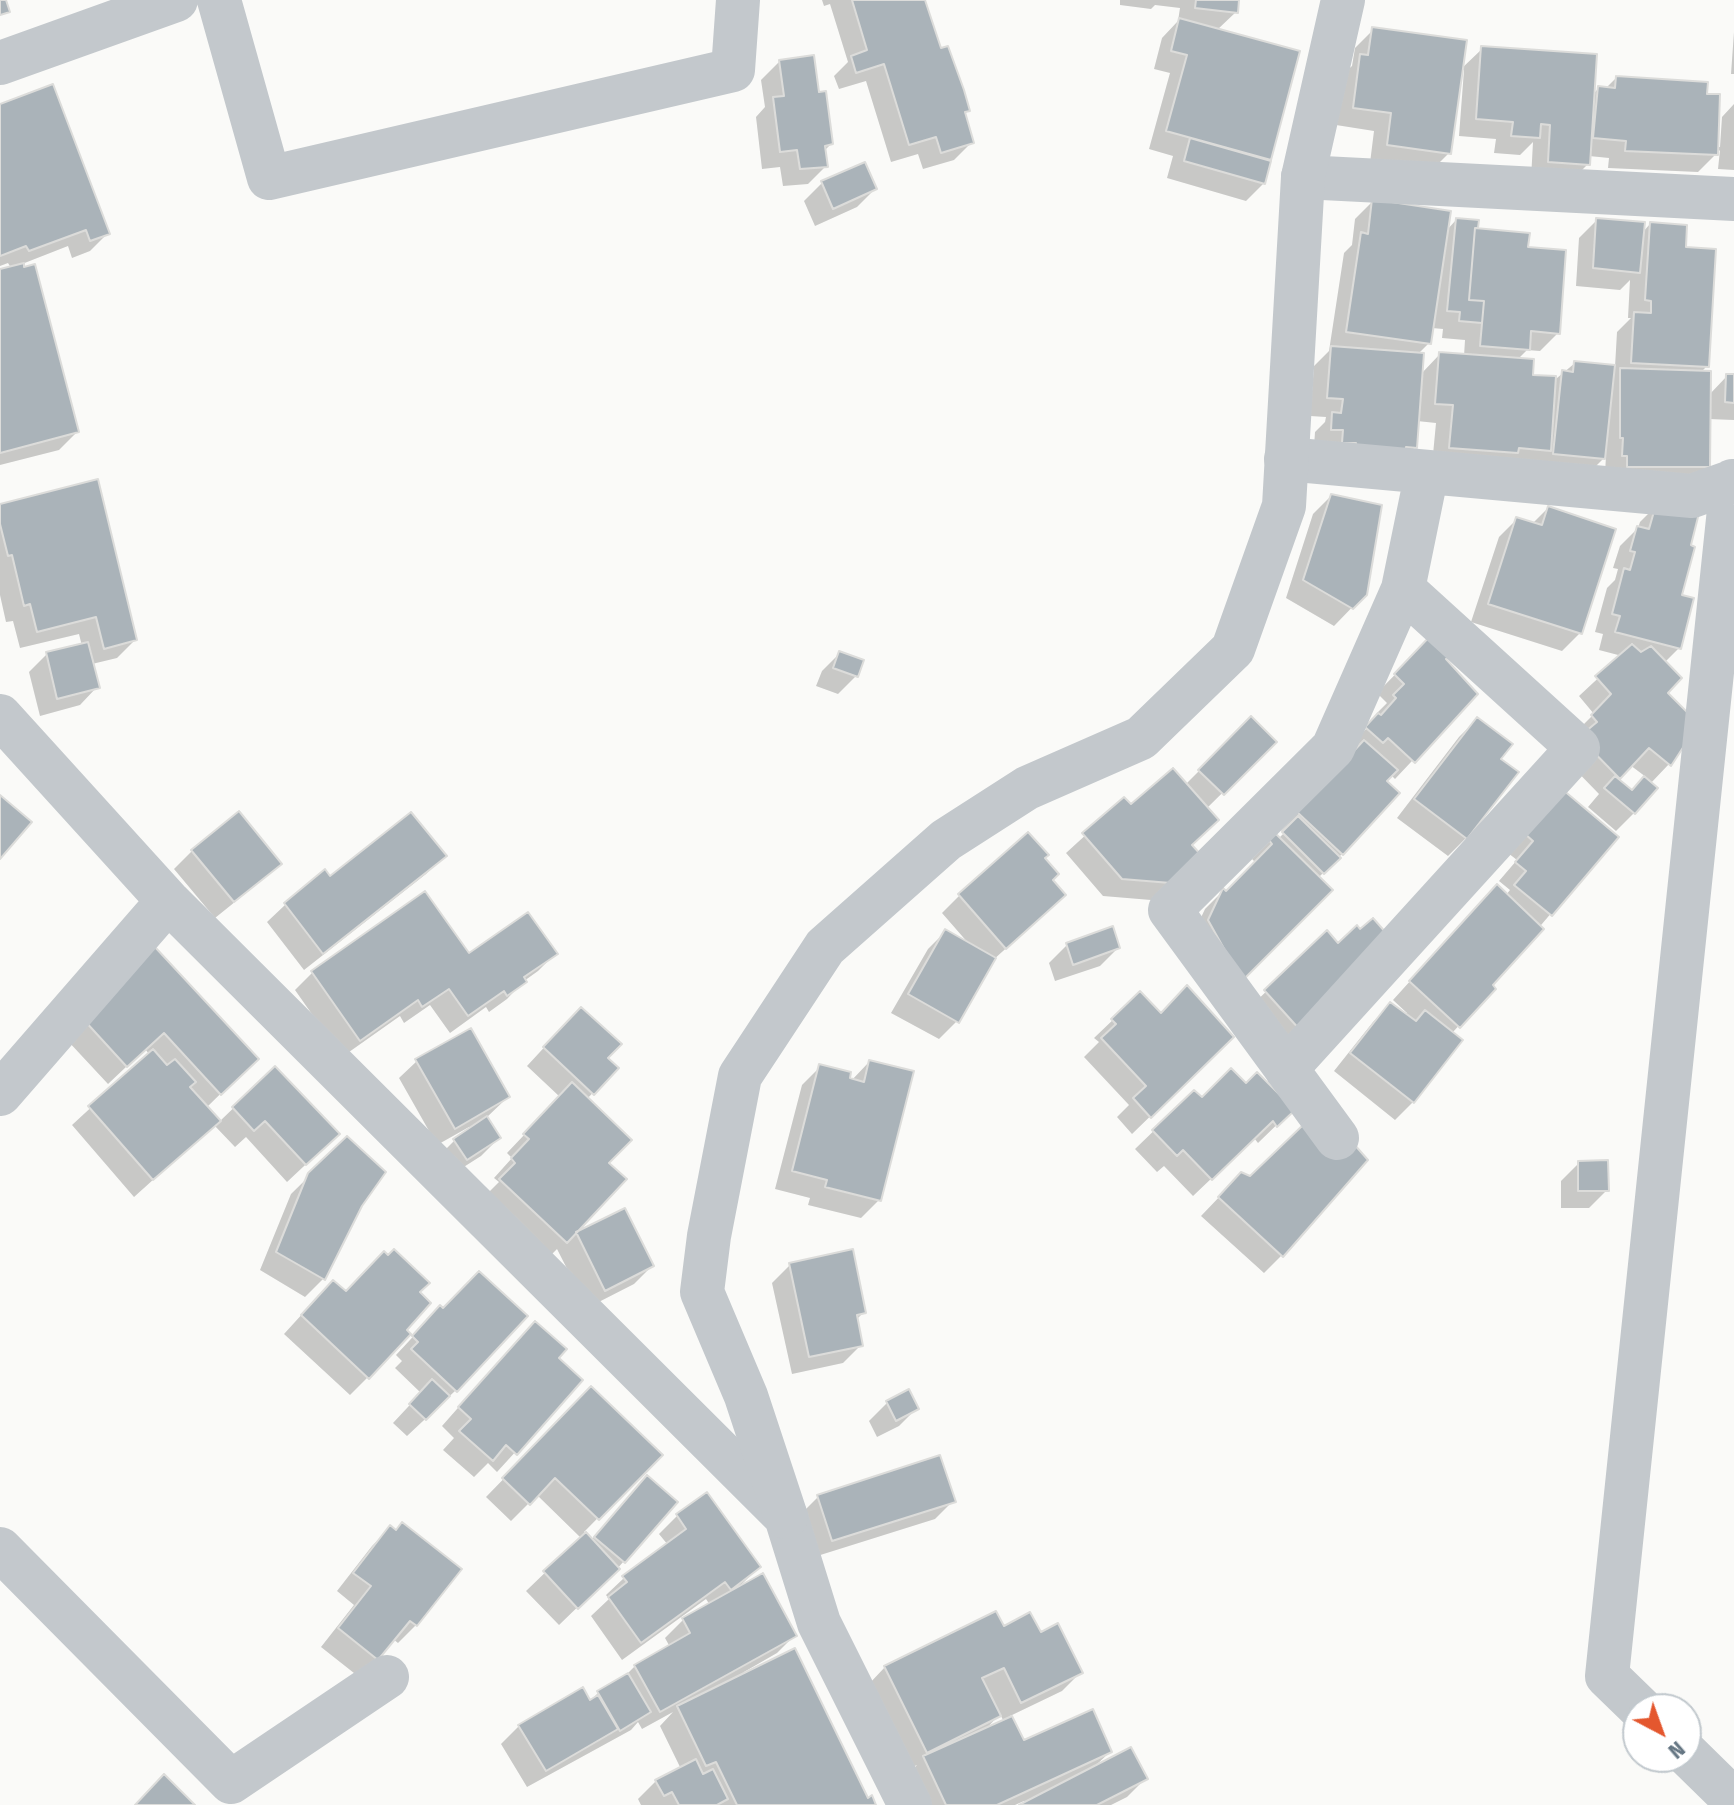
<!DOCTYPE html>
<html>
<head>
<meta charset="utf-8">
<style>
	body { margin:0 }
	#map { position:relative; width:1734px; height:1805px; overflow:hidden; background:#fafaf8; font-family:"Fira Sans Condensed",sans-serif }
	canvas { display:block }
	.north { position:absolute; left:1622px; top:1693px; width:80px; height:80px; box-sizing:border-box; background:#fff; border:2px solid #c1c8cd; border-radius:50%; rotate:139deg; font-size:22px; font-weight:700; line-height:32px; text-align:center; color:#657683 }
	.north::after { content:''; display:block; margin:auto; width:28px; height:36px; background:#e4572e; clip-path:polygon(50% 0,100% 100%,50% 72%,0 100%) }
</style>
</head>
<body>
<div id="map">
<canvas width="1734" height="1805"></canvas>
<div class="north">N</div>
</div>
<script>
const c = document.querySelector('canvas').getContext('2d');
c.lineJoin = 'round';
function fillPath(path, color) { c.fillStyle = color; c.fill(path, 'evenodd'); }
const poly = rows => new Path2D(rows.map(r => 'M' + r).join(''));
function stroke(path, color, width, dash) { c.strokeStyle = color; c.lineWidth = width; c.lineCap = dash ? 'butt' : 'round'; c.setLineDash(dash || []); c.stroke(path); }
fillPath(poly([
	[822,0,922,0,939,50,968,111,964,115,972,142,954,160,923,169,918,154,891,162,866,81,839,89,834,76,848,62,830,4,824,6],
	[1120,0,1237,0,1236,12,1217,30,1298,53,1264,183,1246,201,1167,178,1173,156,1149,149,1170,73,1154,69,1162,38,1178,21,1180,8,1155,5,1151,9,1120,5],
	[1373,30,1449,153,1431,171,1370,163,1374,131,1336,125,1343,74,1352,66,1355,48],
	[1734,32,1734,74,1731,74],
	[1482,49,1593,94,1598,89,1605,89,1616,78,1705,96,1716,147,1720,147,1722,117,1734,104,1734,170,1718,169,1720,150,1698,172,1608,168,1609,158,1589,156,1588,164,1570,182,1531,179,1533,142,1520,155,1494,153,1496,139,1459,136,1464,70,1461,69],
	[779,62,817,95,831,144,824,151,826,166,808,184,783,186,780,167,762,169,756,117,765,107,761,80],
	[0,106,108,233,90,251,72,258,68,246,22,264,77,432,59,450,0,465,0,271,11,268,8,263,0,266],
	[822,183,875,189,857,207,815,226,804,201],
	[1373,201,1446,231,1456,220,1477,222,1476,230,1526,248,1558,333,1540,351,1527,350,1517,360,1531,376,1557,378,1575,363,1615,367,1617,332,1631,318,1628,318,1630,280,1620,290,1576,286,1579,238,1597,220,1642,233,1650,224,1684,249,1707,366,1700,373,1709,395,1727,376,1734,376,1734,420,1708,419,1708,466,1690,484,1605,473,1606,456,1586,476,1432,465,1436,423,1417,421,1415,447,1397,465,1314,447,1315,432,1325,422,1326,417,1310,416,1314,366,1329,351,1344,253,1352,245,1355,219],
	[1432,328,1443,329,1442,338,1465,340,1464,356,1440,354,1421,374,1417,355,1429,343],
	[1331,496,1365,594,1334,626,1286,598,1313,514],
	[1658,504,1679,597,1679,648,1664,663,1669,764,1650,784,1634,813,1616,831,1588,807,1599,794,1563,757,1574,734,1594,714,1579,696,1622,656,1599,650,1603,634,1595,632,1607,588,1615,580,1618,569,1613,568,1620,546,1638,528,1640,522],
	[1630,765,1646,777,1631,792,1616,780],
	[0,506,135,640,117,658,92,664,97,687,80,705,40,716,29,672,47,654,82,646,79,634,20,648,13,621,6,622,0,595],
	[1548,508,1580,633,1562,651,1471,622,1499,537,1517,519,1532,524],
	[1433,636,1444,660,1475,694,1395,779,1391,775,1342,854,1318,878,1224,997,1191,939,1205,909,1223,891,1226,893,1256,863,1252,859,1275,836,1278,839,1284,833,1281,831,1346,760,1349,746,1379,716,1376,714,1387,703,1377,693],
	[840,653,856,676,838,694,816,686,822,671],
	[1251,719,1274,742,1206,809,1190,845,1199,856,1151,900,1103,896,1066,853,1124,800,1130,807,1185,785],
	[1477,719,1499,759,1516,773,1466,838,1448,856,1397,818,1459,737],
	[1544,809,1616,837,1490,985,1493,989,1452,1033,1413,1102,1395,1120,1334,1071,1373,1022,1390,1004,1405,1016,1407,1013,1393,1000,1479,905,1506,895,1510,890,1499,881,1517,860,1508,853],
	[192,851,279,864,261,881,215,918,174,869],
	[444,856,426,874,304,970,267,922,285,905,325,872,330,879],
	[1043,858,1050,880,1045,913,992,961,957,1021,939,1039,891,1013,928,949,946,931,969,944,942,913,960,895],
	[1327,933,1338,946,1373,945,1282,1047,1248,1009],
	[1067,945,1118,948,1100,966,1055,981,1049,963],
	[555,954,538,971,524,981,507,999,489,1012,486,1007,450,1033,430,1005,404,1023,400,1016,342,1057,295,990,313,972,469,956],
	[115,994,256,1059,206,1108,219,1122,275,1068,319,1152,287,1182,246,1137,235,1147,214,1125,134,1197,72,1125,149,1054,145,1049,108,1084,67,1040],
	[1140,994,1160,1015,1232,1037,1132,1134,1117,1117,1129,1105,1084,1057,1099,1042,1094,1038],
	[563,1027,616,1068,587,1099,606,1163,569,1238,625,1211,652,1266,634,1284,587,1308,557,1249,547,1259,483,1198,499,1182,494,1178,512,1158,507,1153,560,1097,527,1066],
	[417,1061,508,1097,486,1118,499,1138,481,1156,448,1177,436,1159,454,1141,470,1130,469,1127,437,1145,399,1078],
	[869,1062,879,1200,861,1218,808,1205,810,1198,775,1189,802,1085,820,1067,851,1081],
	[1246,1085,1292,1110,1258,1143,1254,1138,1193,1196,1164,1166,1157,1172,1135,1149,1194,1092,1202,1100],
	[347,1139,361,1205,323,1279,305,1297,260,1270,291,1194],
	[1579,1163,1607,1190,1589,1208,1561,1208,1561,1181],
	[1251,1178,1282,1255,1264,1273,1201,1216,1223,1193],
	[790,1265,864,1312,856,1320,861,1345,843,1363,792,1374,772,1283],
	[417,1292,368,1377,350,1395,284,1334,315,1300,345,1294],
	[525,1317,455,1391,407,1436,393,1423,421,1393,395,1368,402,1361,396,1355,423,1326],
	[517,1341,556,1358,581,1380,497,1472,488,1463,474,1477,443,1450,454,1438,442,1426],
	[591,1389,660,1455,584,1532,591,1540,629,1496,647,1478,675,1502,617,1569,559,1625,526,1591,581,1538,537,1495,511,1521,486,1497],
	[908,1392,917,1408,899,1426,877,1437,869,1421,887,1403],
	[706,1495,759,1567,738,1588,795,1635,777,1653,744,1672,746,1675,867,1801,874,1805,641,1805,638,1799,656,1781,681,1769,660,1726,673,1712,642,1729,638,1722,631,1730,527,1787,501,1744,519,1726,589,1702,599,1692,623,1678,635,1666,670,1647,665,1638,683,1620,710,1605,706,1599,622,1660,591,1616,609,1599,606,1595,624,1578,668,1545,659,1534,677,1516],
	[818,1497,953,1501,935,1519,814,1557,800,1515],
	[390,1528,416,1625,398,1643,393,1639,359,1677,321,1647,354,1605,337,1591,372,1546],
	[1003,1628,1040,1635,1080,1673,1062,1691,1010,1716,1023,1742,1110,1752,1095,1766,1145,1779,1127,1797,1111,1805,1023,1805,1026,1804,1024,1801,1015,1805,920,1805,907,1776,917,1765,908,1769,868,1685,885,1667],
	[1000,1714,1004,1722,984,1731]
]), '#0003');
const building = poly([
	[0,0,6,0,10,12,0,15,0,0],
	[852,0,925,0,941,48,948,46,964,90,970,111,965,112,974,143,941,153,936,137,909,145,884,64,856,73,851,56,867,50,852,0],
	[1196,0,1239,0,1238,13,1195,8,1196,0],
	[1179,18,1300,51,1271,160,1166,131,1187,55,1171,51,1179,18],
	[1372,27,1467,40,1451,154,1387,145,1391,113,1353,108,1360,54,1368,55,1372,27],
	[1481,46,1597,54,1590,165,1548,162,1550,125,1541,124,1540,138,1511,136,1513,122,1476,119,1481,46],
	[814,55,819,92,826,91,833,144,825,146,828,167,800,169,797,150,780,152,773,97,784,96,779,60,814,55],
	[1616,76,1708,82,1707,94,1720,94,1718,155,1625,151,1626,141,1593,138,1598,86,1615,88,1616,76],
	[53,84,110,234,90,241,86,230,29,251,26,246,0,256,0,104,53,84],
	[1190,138,1271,161,1265,184,1184,161,1190,138],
	[865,162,877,189,833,209,821,181,865,162],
	[1372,199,1451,211,1431,344,1346,332,1361,232,1368,234,1372,199],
	[1456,218,1479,220,1478,228,1475,228,1469,300,1484,301,1482,323,1459,321,1460,312,1447,311,1456,218],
	[1596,218,1645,222,1640,273,1593,268,1596,218],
	[1650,222,1687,225,1686,247,1716,249,1709,367,1631,363,1634,312,1651,313,1651,301,1645,300,1650,222],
	[1475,228,1530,233,1528,247,1566,250,1560,334,1531,331,1530,350,1480,346,1484,301,1469,300,1475,228],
	[24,263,24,267,35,264,79,432,0,453,0,269,24,263],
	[1331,346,1424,353,1417,448,1406,447,1405,454,1356,450,1356,443,1342,443,1343,430,1331,430,1332,412,1341,413,1343,399,1327,398,1331,346],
	[1439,352,1534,359,1533,375,1556,376,1551,451,1519,448,1518,453,1449,448,1453,405,1435,404,1439,352],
	[1574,361,1615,365,1605,459,1553,454,1562,370,1573,372,1574,361],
	[1620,368,1711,371,1710,467,1627,467,1627,456,1622,456,1623,438,1620,438,1620,368],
	[1726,374,1734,374,1734,403,1725,402,1726,374],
	[98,479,137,640,104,649,96,617,37,632,30,604,24,606,12,555,8,556,0,524,0,504,98,479],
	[1331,494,1382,505,1367,595,1353,609,1303,580,1331,494],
	[1657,501,1699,513,1691,545,1695,547,1682,595,1694,598,1681,649,1615,632,1620,616,1612,614,1624,568,1630,570,1635,552,1630,551,1637,526,1649,529,1657,501],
	[1548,506,1616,529,1582,634,1488,604,1516,517,1542,525,1548,506],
	[1433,633,1453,653,1446,659,1478,694,1415,763,1388,738,1383,743,1365,727,1378,713,1381,715,1396,698,1393,695,1404,684,1394,674,1433,633],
	[88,642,100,688,57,699,46,652,88,642],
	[1632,644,1641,652,1651,646,1682,678,1668,693,1688,713,1684,746,1671,766,1649,748,1620,779,1579,737,1597,722,1591,715,1611,694,1595,676,1632,644],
	[839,651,864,660,858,677,833,668,839,651],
	[1251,716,1277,742,1224,795,1198,770,1251,716],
	[1477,717,1513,744,1501,759,1519,772,1467,839,1414,799,1477,717],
	[1364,740,1398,770,1387,781,1400,793,1343,855,1297,812,1364,740],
	[1173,768,1219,820,1192,845,1202,856,1171,883,1122,879,1082,833,1124,797,1131,804,1173,768],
	[1615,776,1632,790,1644,776,1658,788,1635,814,1604,788,1615,776],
	[1562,789,1619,837,1552,916,1514,885,1526,871,1515,862,1533,841,1525,834,1562,789],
	[0,795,32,822,0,859,0,795],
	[239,811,282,864,234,902,191,850,239,811],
	[411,812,447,856,323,954,284,903,325,869,330,876,411,812],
	[1298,816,1341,858,1324,874,1282,832,1298,816],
	[1028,832,1049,855,1045,858,1059,874,1053,880,1066,895,1006,949,958,894,1028,832],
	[1275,833,1333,890,1242,981,1208,920,1223,888,1226,891,1272,844,1269,840,1275,833],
	[1497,884,1544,929,1493,985,1496,989,1460,1028,1409,981,1497,884],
	[425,891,469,953,528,912,558,954,524,977,527,982,507,996,504,991,468,1016,449,989,422,1007,418,1000,360,1041,311,971,425,891],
	[1373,918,1387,934,1301,1031,1264,990,1327,930,1338,943,1357,925,1360,929,1373,918],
	[1113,926,1120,948,1073,965,1066,943,1113,926],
	[945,929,996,958,959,1023,908,994,945,929],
	[154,946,259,1059,221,1095,164,1033,127,1067,84,1020,154,946],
	[1187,985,1234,1037,1151,1118,1133,1098,1146,1086,1101,1038,1116,1024,1111,1019,1140,991,1161,1013,1187,985],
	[1390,1002,1416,1021,1425,1010,1463,1040,1414,1103,1350,1053,1390,1002],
	[581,1007,622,1044,608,1058,619,1068,594,1095,543,1047,581,1007],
	[471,1028,510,1097,455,1129,415,1059,471,1028],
	[153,1049,167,1065,175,1059,196,1082,190,1087,221,1121,153,1180,88,1106,153,1049],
	[869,1060,914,1071,881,1201,825,1187,827,1180,792,1171,819,1064,851,1072,850,1078,864,1082,869,1060],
	[275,1066,340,1134,306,1165,265,1121,254,1131,232,1107,275,1066],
	[1231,1068,1246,1083,1257,1072,1295,1110,1277,1127,1273,1121,1212,1180,1183,1150,1177,1156,1152,1130,1194,1090,1202,1097,1231,1068],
	[572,1082,632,1140,609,1163,627,1179,567,1243,499,1179,515,1163,511,1158,529,1139,523,1134,572,1082],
	[487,1116,501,1138,467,1160,453,1139,487,1116],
	[1302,1126,1346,1135,1368,1160,1283,1257,1218,1197,1241,1172,1250,1176,1302,1126],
	[347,1136,386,1172,362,1206,325,1280,276,1252,308,1173,347,1136],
	[1608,1160,1609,1191,1578,1191,1578,1161,1608,1160],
	[625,1208,654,1266,605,1291,576,1232,625,1208],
	[394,1249,430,1283,420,1292,431,1303,407,1330,411,1334,369,1379,301,1315,333,1280,346,1291,384,1251,388,1255,394,1249],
	[853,1249,866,1313,857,1315,863,1346,809,1357,789,1263,853,1249],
	[479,1271,528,1316,457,1392,411,1349,418,1342,412,1336,440,1305,443,1308,479,1271],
	[535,1321,567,1349,559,1358,583,1380,517,1455,506,1445,493,1461,459,1431,471,1419,458,1407,535,1321],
	[432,1379,450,1396,426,1420,409,1404,432,1379],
	[591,1386,663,1455,599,1520,555,1478,530,1505,502,1478,591,1386],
	[909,1389,919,1409,896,1421,886,1401,909,1389],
	[940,1455,956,1502,832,1541,817,1495,940,1455],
	[647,1475,678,1502,625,1563,594,1537,647,1475],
	[707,1492,761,1567,731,1590,725,1582,641,1643,608,1597,627,1582,622,1576,686,1529,676,1514,707,1492],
	[402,1522,462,1569,417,1626,410,1621,378,1660,338,1628,371,1586,353,1573,390,1525,396,1530,402,1522],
	[586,1532,620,1569,578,1609,543,1571,586,1532],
	[763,1573,797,1636,660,1712,634,1665,690,1633,682,1618,763,1573],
	[996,1611,1004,1626,1030,1612,1041,1632,1058,1623,1083,1673,1021,1703,1004,1668,982,1678,1001,1716,927,1753,884,1666,996,1611],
	[795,1648,868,1798,872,1795,876,1805,737,1805,716,1762,706,1766,677,1706,795,1648],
	[628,1673,651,1712,620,1731,597,1691,628,1673],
	[583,1687,590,1700,598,1695,618,1729,546,1771,518,1725,583,1687],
	[1093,1709,1112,1752,997,1805,946,1805,923,1756,1012,1716,1024,1740,1093,1709],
	[1131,1747,1148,1779,1097,1805,1019,1805,1131,1747],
	[696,1759,703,1774,713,1769,728,1799,717,1805,679,1805,672,1792,664,1796,655,1780,696,1759],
	[164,1774,195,1805,135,1805,164,1774]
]);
fillPath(building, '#aab3b9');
stroke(building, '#dcdcda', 2);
stroke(poly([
	[219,0,269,178,733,70,738,0],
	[0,63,176,0],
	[1303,177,1734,199],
	[1286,459,1692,496,1734,481],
	[0,716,168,901,786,1517,819,1623,910,1805],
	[1286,1069,1578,748,1403,589,1427,472],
	[0,1094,168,901],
	[1337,1138,1170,910,1333,748,1403,589],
	[0,1549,231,1782,387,1677],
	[1641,1709,1607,1676,1732,481],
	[1686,1753,1734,1800]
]), '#c3c8cc', 44);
stroke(poly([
	[786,1517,746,1396,702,1292,709,1236,740,1076,825,947,946,840,1027,788,1141,738,1233,649,1284,506,1303,177,1343,0]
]), '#c3c8cc', 44);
</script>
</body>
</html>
